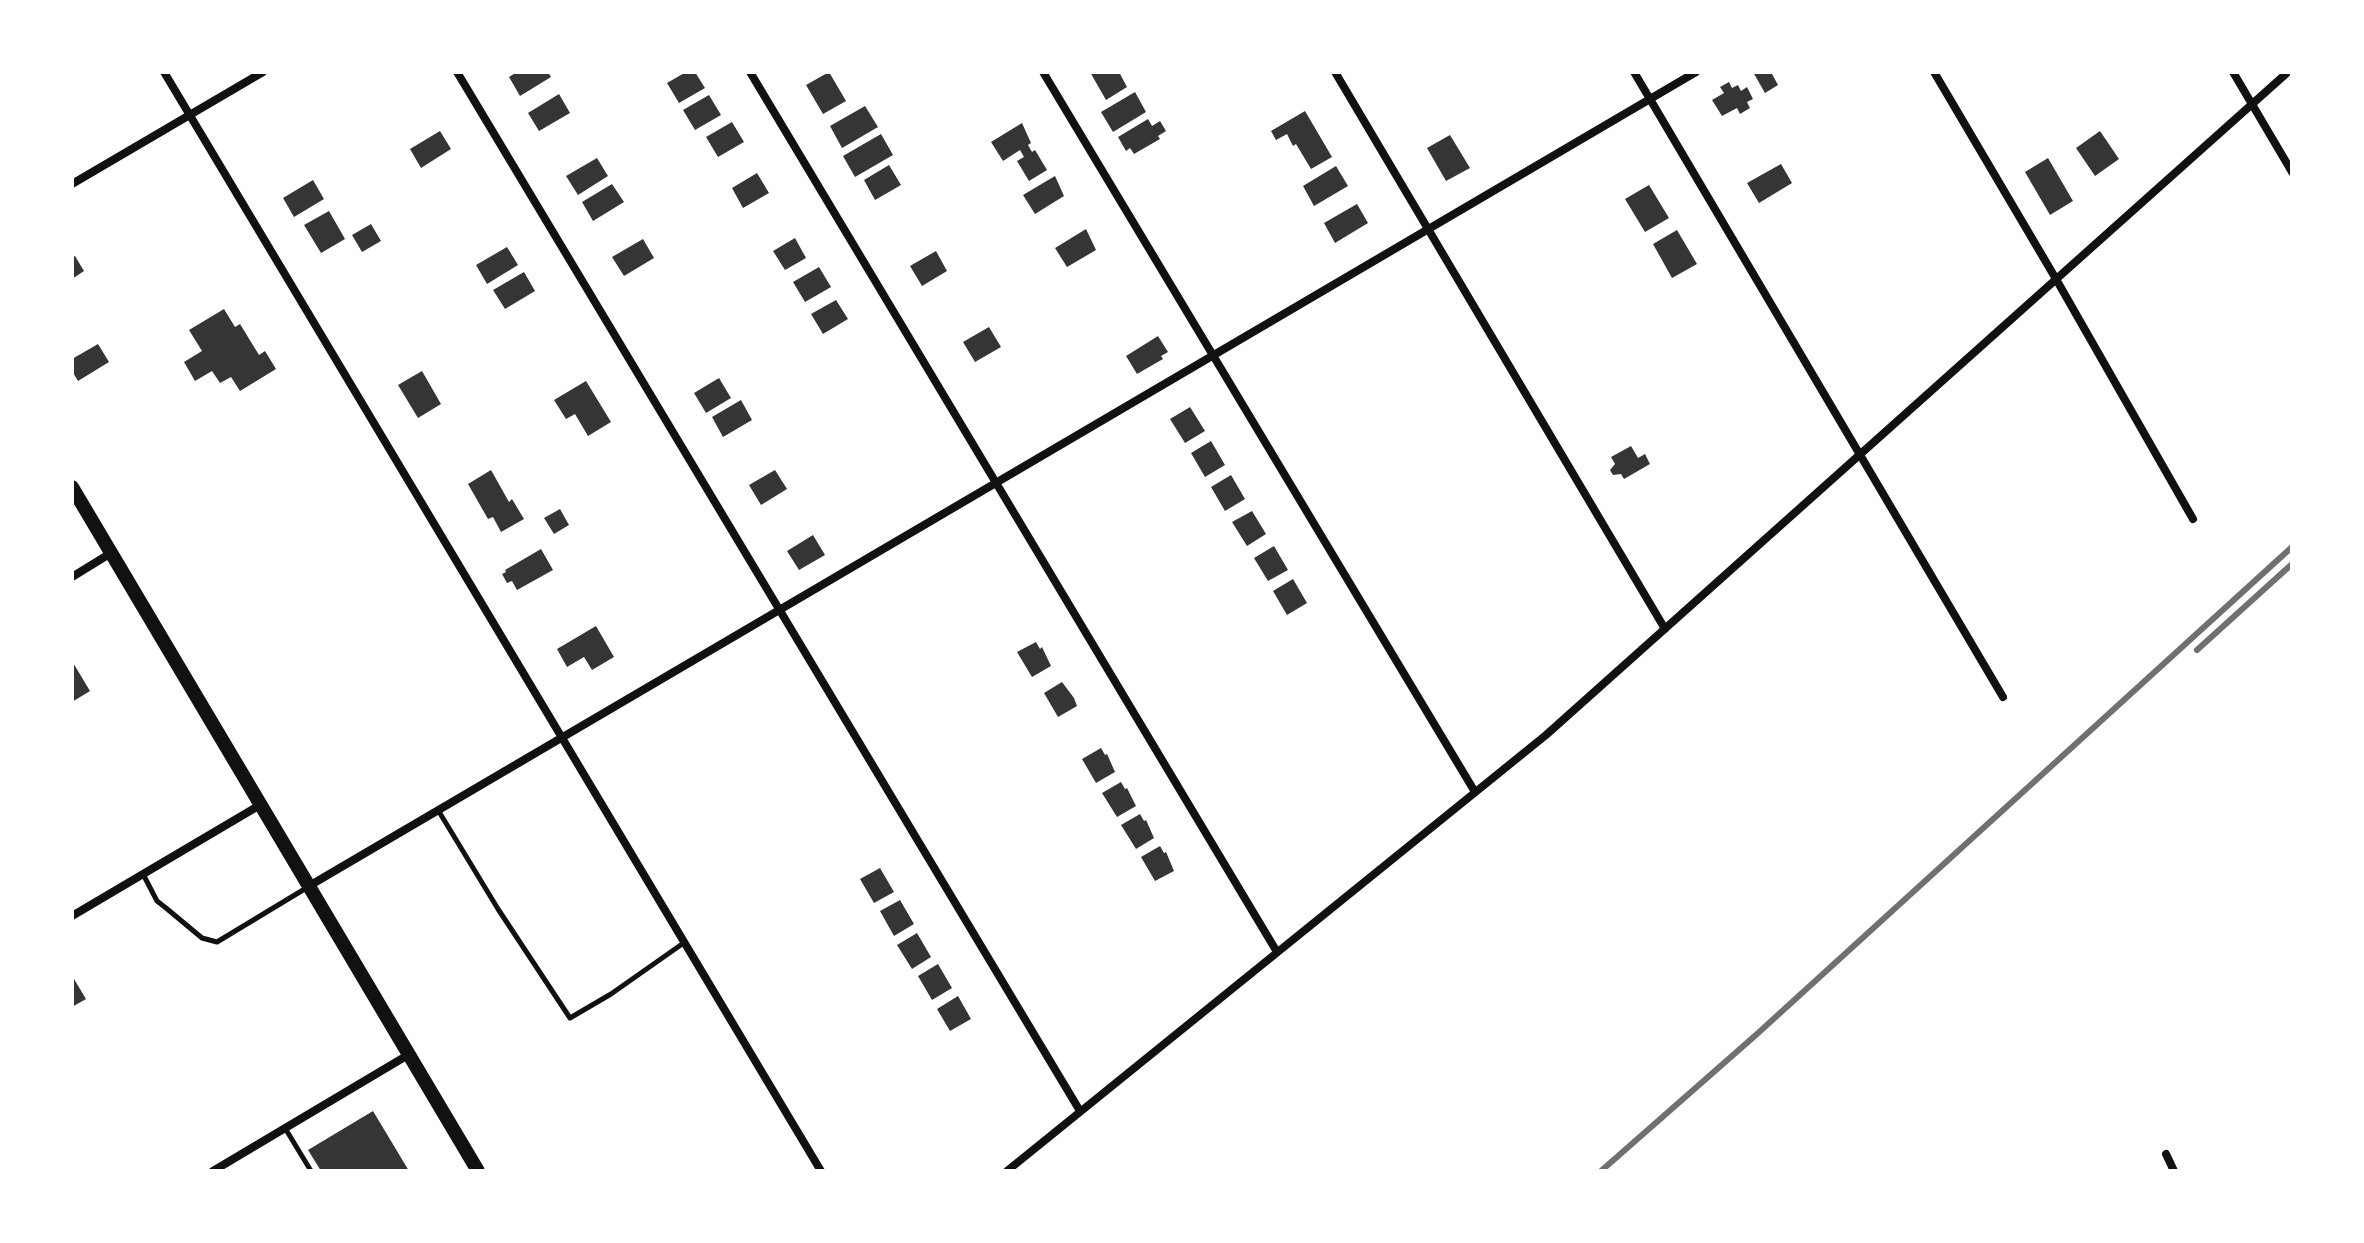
<!DOCTYPE html>
<html>
<head>
<meta charset="utf-8">
<style>
	body { margin:0 }
	#map { position:relative; width:2364px; height:1243px; overflow:hidden; background:#fff; font-family:Lora,serif }
	canvas { display:block }
	.frame { position:absolute; inset:0; border:74px solid #fff; pointer-events:none }
</style>
</head>
<body>
<div id="map">
<canvas width="2364" height="1243"></canvas>
<div class="frame"></div>
</div>
<script>
const c = document.querySelector('canvas').getContext('2d');
c.lineJoin = 'round';
function fillPath(path, color) { c.fillStyle = color; c.fill(path, 'evenodd'); }
const poly = rows => new Path2D(rows.map(r => 'M' + r).join(''));
function stroke(path, color, width, dash) { c.strokeStyle = color; c.lineWidth = width; c.lineCap = dash ? 'butt' : 'round'; c.setLineDash(dash || []); c.stroke(path); }
fillPath(poly([
	[517,72,548,72,551,77,520,96,509,77],
	[686,72,695,72,705,88,679,103,667,83],
	[829,72,846,101,823,114,806,85],
	[1090,72,1119,72,1127,87,1106,100],
	[1753,72,1771,72,1778,85,1765,93],
	[1729,82,1732,88,1738,85,1741,91,1747,87,1753,99,1747,102,1750,108,1740,114,1737,108,1722,116,1712,100,1724,93,1720,87],
	[1135,92,1146,112,1113,132,1101,112],
	[559,94,570,113,539,131,528,113],
	[709,95,721,115,695,130,683,110],
	[865,106,878,127,842,148,830,126],
	[1305,111,1332,157,1311,169,1296,144,1293,146,1287,134,1276,140,1271,131],
	[1148,119,1152,126,1160,121,1166,131,1158,136,1160,139,1134,154,1130,148,1126,151,1118,137],
	[732,122,744,142,718,157,706,137],
	[1022,123,1031,143,1028,145,1032,152,1035,150,1047,170,1029,181,1017,161,1024,157,1020,150,1003,161,991,142],
	[440,131,451,149,421,168,410,149],
	[2100,131,2119,159,2095,176,2076,148],
	[881,134,893,155,855,177,843,156],
	[1450,135,1470,168,1446,181,1427,148],
	[597,158,608,176,578,195,566,176],
	[2048,158,2073,201,2050,215,2025,172],
	[1781,164,1792,183,1759,203,1747,183],
	[889,165,901,185,875,200,864,180],
	[1336,166,1348,186,1314,206,1303,186],
	[757,173,769,193,743,208,732,188],
	[1055,176,1064,196,1035,214,1023,195],
	[313,180,324,199,294,217,283,198],
	[612,184,624,202,593,221,582,202],
	[1649,185,1669,218,1645,232,1625,199],
	[1357,204,1368,223,1335,243,1324,223],
	[329,211,345,239,321,253,304,225],
	[371,224,381,241,362,252,352,235],
	[1086,229,1096,250,1067,267,1055,248],
	[1677,230,1697,264,1672,278,1653,244],
	[795,238,806,258,785,270,773,251],
	[643,239,654,258,624,276,612,257],
	[507,247,518,265,487,284,476,265],
	[936,251,947,271,922,286,910,266],
	[75,256,84,271,72,279,72,258],
	[819,267,831,287,805,302,793,282],
	[524,272,535,291,505,309,493,290],
	[836,300,848,319,823,334,811,314],
	[224,309,235,327,240,324,259,355,265,351,276,369,240,391,231,377,220,383,212,371,195,381,184,362,202,351,189,330],
	[989,327,1001,347,975,362,963,342],
	[1158,336,1168,352,1161,356,1163,359,1137,374,1126,356],
	[98,344,109,362,78,381,72,371,72,359],
	[422,371,441,404,418,418,398,385],
	[719,378,731,398,706,413,694,393],
	[586,381,611,422,588,436,575,414,566,419,554,400],
	[741,400,752,420,723,437,712,417],
	[1190,407,1205,431,1185,443,1170,419],
	[1211,441,1225,465,1205,477,1191,453],
	[1631,446,1638,458,1645,454,1650,464,1624,479,1621,474,1613,475,1610,470,1615,464,1611,457],
	[491,470,509,502,512,499,524,519,501,532,493,517,488,519,468,484],
	[775,470,787,489,761,505,749,485],
	[1231,475,1245,499,1225,511,1211,487],
	[560,509,569,525,554,534,544,518],
	[1252,511,1266,534,1247,546,1232,522],
	[813,535,825,555,799,570,787,551],
	[1274,546,1288,570,1268,581,1254,558],
	[541,549,553,570,517,590,512,581,507,583,502,574,506,572,505,570],
	[1293,579,1307,603,1287,615,1273,591],
	[596,626,614,657,592,670,584,657,567,667,557,649],
	[1036,642,1040,649,1042,647,1051,666,1032,677,1017,652],
	[72,661,90,691,72,702],
	[1062,682,1074,698,1077,706,1058,717,1044,693],
	[1101,748,1105,755,1107,754,1115,772,1096,783,1082,759],
	[1121,782,1125,789,1127,788,1136,806,1117,817,1102,793],
	[1140,814,1144,821,1146,820,1154,838,1136,849,1121,825],
	[1160,846,1164,853,1166,852,1174,871,1155,881,1141,857],
	[880,868,894,892,874,903,860,879],
	[900,900,914,924,894,936,880,911],
	[917,933,931,957,912,969,897,945],
	[938,964,952,988,932,1000,918,976],
	[74,979,86,999,72,1007,72,980],
	[958,996,971,1019,950,1031,937,1009],
	[373,1111,409,1171,321,1171,308,1150]
]), '#353535');
stroke(poly([
	[438,810,498,909,570,1018,611,994,685,942],
	[143,874,157,901,166,908,202,938,217,942,308,887],
	[285,1128,311,1171]
]), '#111', 5);
stroke(poly([
	[164,72,821,1171],
	[457,72,1080,1111],
	[750,72,1277,952],
	[1043,72,1475,792],
	[1335,72,1665,629],
	[1634,72,2003,697],
	[1934,72,2056,279,2193,519],
	[2233,72,2292,172],
	[72,184,263,72],
	[72,577,111,553],
	[309,886,1696,72],
	[72,916,260,805],
	[2166,1154,2174,1171],
	[213,1171,408,1055],
	[1007,1171,1546,735,2288,72]
]), '#111', 8);
stroke(poly([
	[72,487,478,1171]
]), '#111', 14);
stroke(poly([
	[2197,650,2292,564],
	[1601,1171,1757,1034,2292,547]
]), '#707070', 6);
</script>
</body>
</html>
